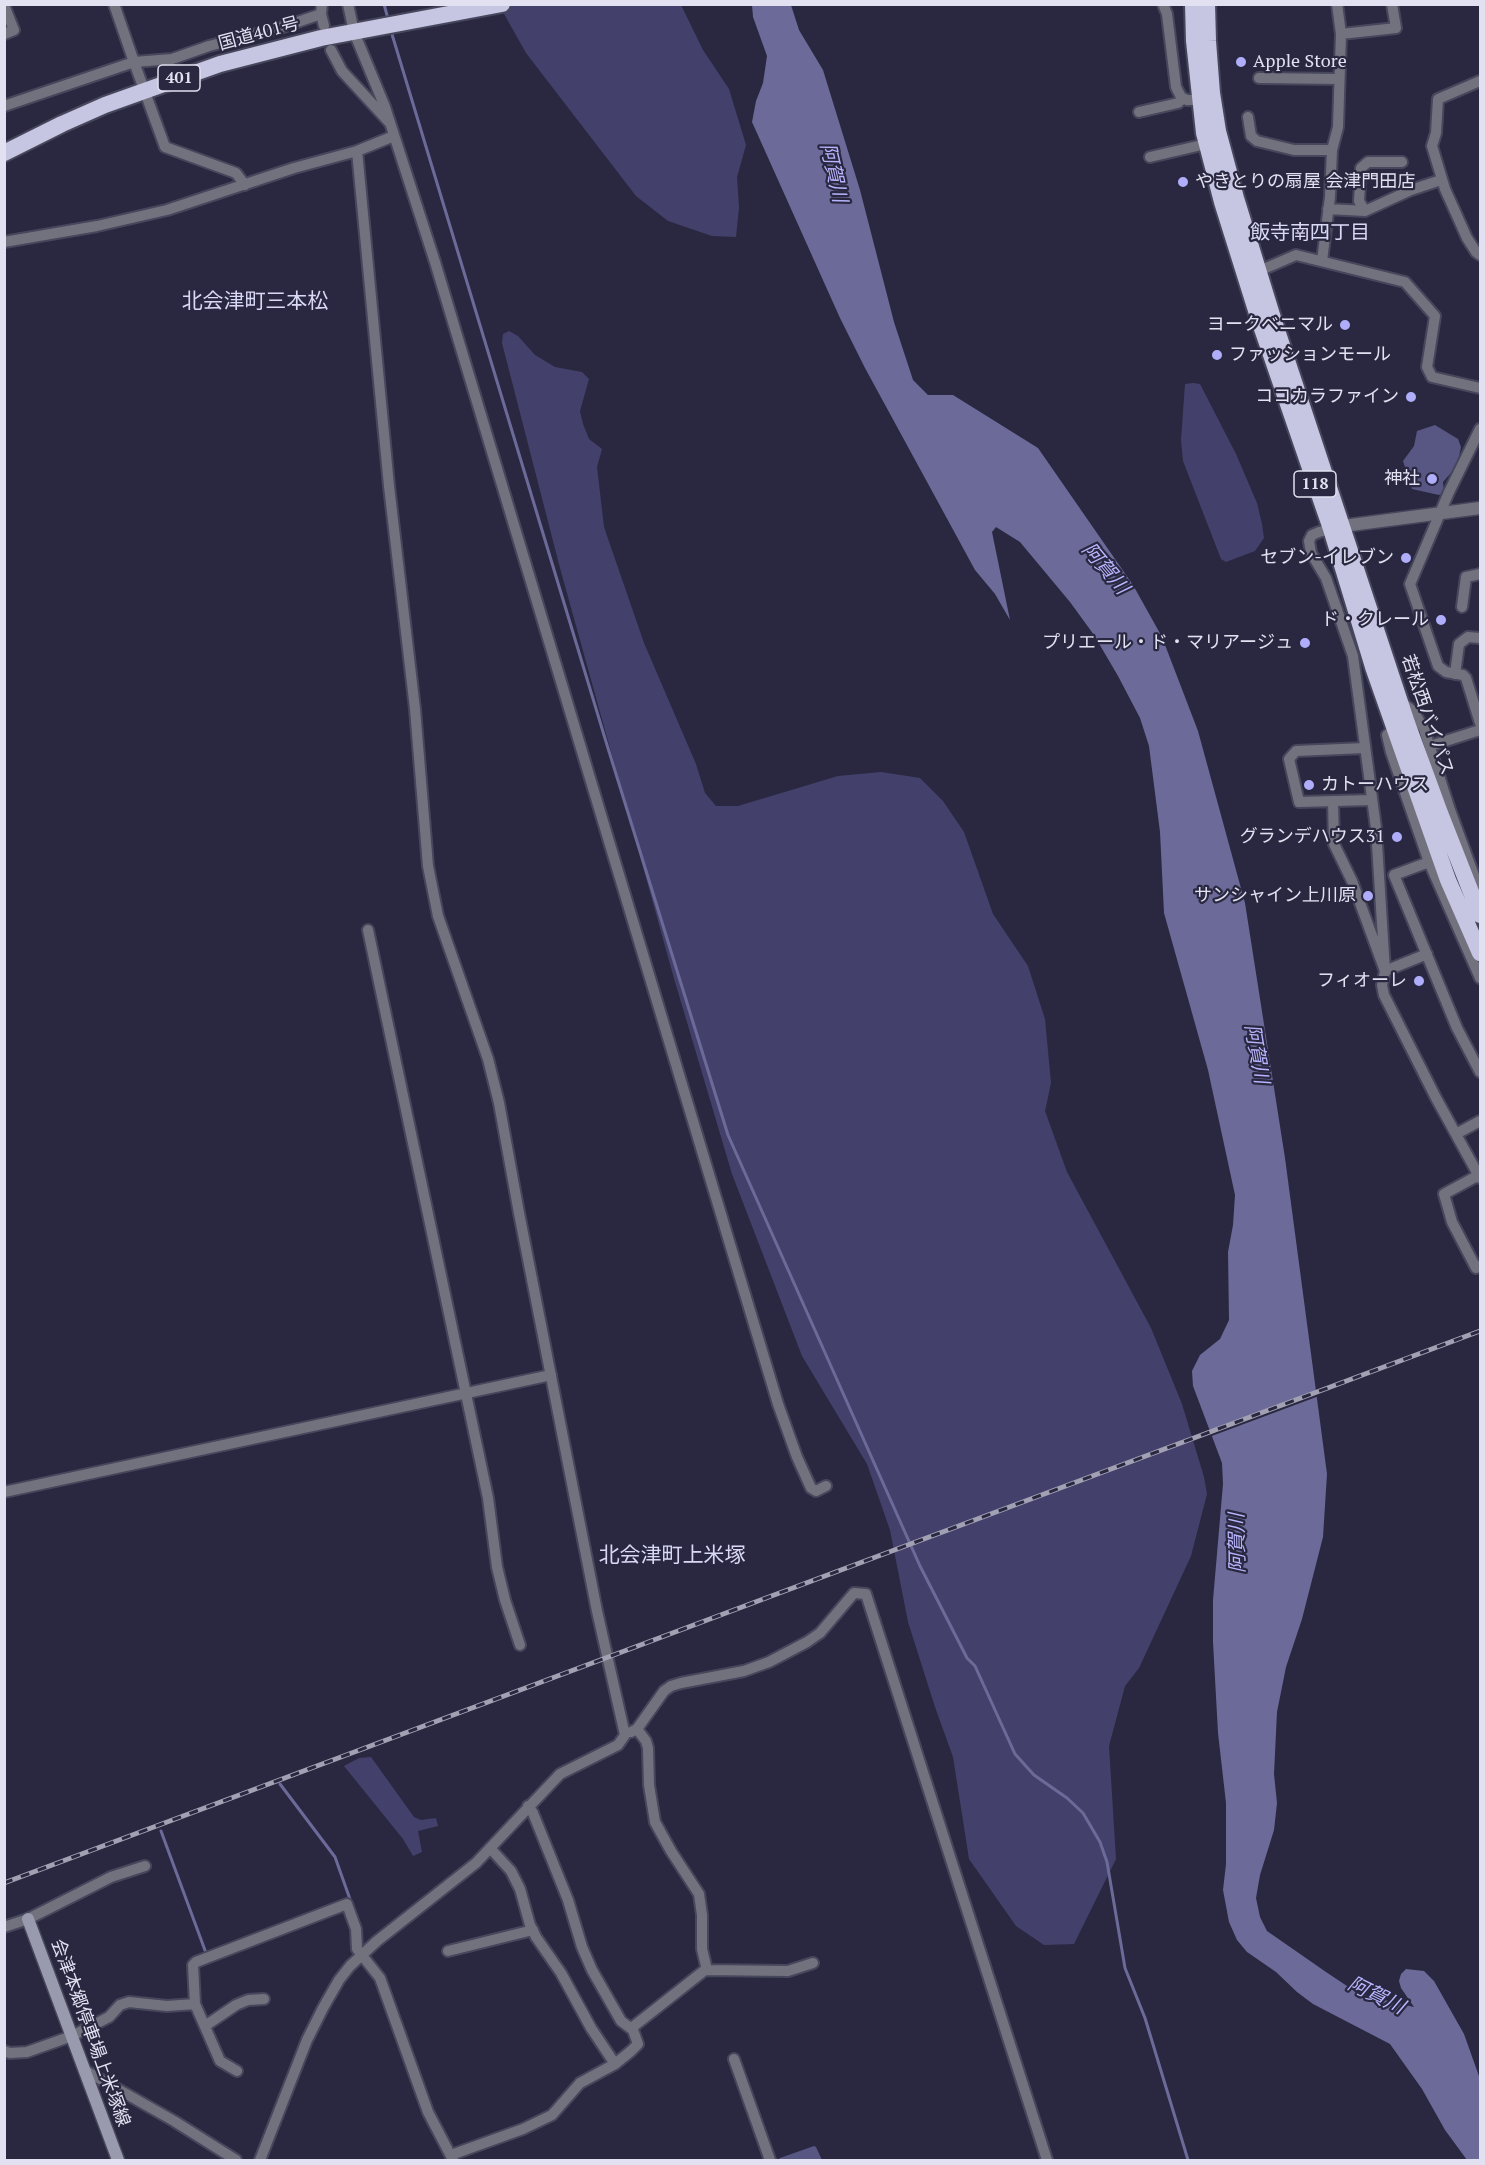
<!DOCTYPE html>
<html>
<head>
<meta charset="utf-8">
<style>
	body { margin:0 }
	#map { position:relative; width:1485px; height:2165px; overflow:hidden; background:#292840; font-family:"PT Serif",serif }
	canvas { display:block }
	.frame { position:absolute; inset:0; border:6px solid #e1e1f1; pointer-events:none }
</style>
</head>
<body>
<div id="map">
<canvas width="1485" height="2165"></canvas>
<div class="frame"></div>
</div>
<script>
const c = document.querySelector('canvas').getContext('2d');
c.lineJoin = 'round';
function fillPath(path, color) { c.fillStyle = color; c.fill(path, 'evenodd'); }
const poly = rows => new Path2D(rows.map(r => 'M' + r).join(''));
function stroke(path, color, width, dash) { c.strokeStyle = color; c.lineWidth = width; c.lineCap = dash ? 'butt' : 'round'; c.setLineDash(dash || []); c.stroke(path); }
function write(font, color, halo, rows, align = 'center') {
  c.font = font + ' "PT Serif","Noto Sans JP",serif'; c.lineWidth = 4.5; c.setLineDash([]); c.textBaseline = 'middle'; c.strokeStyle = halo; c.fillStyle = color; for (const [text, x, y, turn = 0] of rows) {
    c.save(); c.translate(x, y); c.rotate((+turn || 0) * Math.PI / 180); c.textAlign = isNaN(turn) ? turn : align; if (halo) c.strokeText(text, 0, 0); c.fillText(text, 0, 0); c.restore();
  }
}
fillPath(poly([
	[499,5,681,5,703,50,729,89,746,145,737,177,739,208,736,237,712,236,668,221,636,196,526,53],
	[509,331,518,336,535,355,555,367,582,372,589,379,580,411,583,424,589,439,602,449,597,467,604,527,644,643,696,764,705,793,716,806,738,806,838,776,881,772,920,778,943,801,964,832,993,914,1028,966,1045,1019,1051,1083,1045,1111,1067,1172,1151,1328,1182,1404,1204,1477,1207,1494,1191,1556,1139,1668,1125,1686,1109,1746,1116,1859,1074,1944,1044,1945,1016,1926,969,1859,953,1757,935,1707,908,1622,890,1530,867,1464,802,1356,732,1174,673,975,560,568,502,343,503,334],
	[1193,383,1200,384,1236,454,1257,503,1262,524,1264,538,1255,551,1226,562,1221,559,1183,461,1181,440,1185,384],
	[371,1757,414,1817,421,1820,436,1818,438,1826,418,1831,422,1852,413,1856,403,1839,344,1766,359,1758]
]), '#43416b');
fillPath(poly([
	[1435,425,1458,439,1461,447,1457,466,1443,482,1444,493,1439,495,1412,489,1403,461,1414,446,1417,431],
	[814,2146,816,2147,822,2160,777,2160,780,2158]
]), '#585683');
fillPath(poly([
	[752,5,791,5,799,30,823,70,860,190,894,322,913,380,928,395,953,395,1038,448,1133,585,1162,637,1198,731,1245,903,1285,1158,1327,1474,1323,1537,1302,1619,1286,1667,1277,1712,1274,1774,1277,1803,1274,1830,1260,1875,1256,1898,1260,1917,1267,1931,1326,1972,1359,1994,1414,2007,1401,1988,1399,1981,1401,1974,1406,1969,1424,1971,1434,1981,1464,2034,1480,2079,1480,2160,1467,2160,1445,2130,1422,2089,1390,2044,1313,2004,1297,1992,1276,1972,1247,1952,1237,1940,1229,1922,1223,1890,1226,1864,1226,1803,1218,1733,1213,1642,1213,1600,1223,1484,1222,1463,1193,1386,1192,1371,1200,1355,1220,1339,1229,1320,1228,1252,1233,1225,1235,1195,1208,1070,1164,913,1160,832,1149,746,1140,718,1118,676,1094,635,1070,602,1020,542,996,527,992,532,1010,620,995,594,975,570,865,368,840,318,752,122,756,101,763,83,767,56,753,17]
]), '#6c6a99');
fillPath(poly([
	[1318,1390,1319,1396,1209,1437,1207,1431]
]), '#292840');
stroke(poly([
	[384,4,388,19],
	[391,31,607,745,728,1135,920,1566,967,1658,975,1666,1015,1754,1034,1775,1067,1798,1083,1813,1100,1842,1107,1862,1125,1968,1145,2018,1188,2160],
	[280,1784,335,1857,351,1902],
	[161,1831,206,1953]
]), '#6c6a99', 3);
const minor = poly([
	[114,4,134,62,172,59,209,46,283,27,321,14],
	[322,4,321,14,324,26],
	[348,4,354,32,385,107,435,262,778,1404,797,1457,811,1488,816,1491,826,1486],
	[1163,4,1167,14,1176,87,1181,97,1187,100,1199,100],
	[4,5,14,30,4,34],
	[1341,34,1396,28,1392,4],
	[331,50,342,71,389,122],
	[1259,78,1339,79],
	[1480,81,1438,99,1436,133,1432,146,1445,189,1467,238,1476,252,1480,255],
	[4,106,134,62,165,147,236,173,245,185],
	[1139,112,1178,103,1183,98],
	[1248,117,1251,136,1257,141,1294,150,1332,150],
	[357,151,394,136],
	[1150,157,1206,144],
	[1328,209,1365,211,1411,190,1441,180],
	[1365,211,1359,201,1361,168,1368,162,1402,162],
	[4,242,97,226,167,210,294,168,357,151,389,486,415,709,428,866,438,916,488,1059,499,1103,519,1213,597,1611,625,1735,618,1745,560,1774,476,1863,377,1941,350,1966,339,1980,323,2008,307,2040,260,2160],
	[1322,261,1330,197,1332,150,1338,127,1341,34,1337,4],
	[1259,271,1296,255,1405,282,1435,316,1427,367,1432,377,1480,388],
	[1480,429,1449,492,1410,584,1438,666,1446,672,1463,675,1466,678,1480,723],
	[1336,528,1319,532,1312,535,1309,541,1311,553,1326,578,1353,656,1376,828,1385,971,1382,985,1384,995,1436,1098,1480,1178],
	[1462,607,1466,577,1480,574],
	[1455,674,1459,644,1468,637,1480,638],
	[1400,701,1414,712,1424,729,1450,810,1480,892],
	[1396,728,1387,735,1391,752,1429,862,1480,978],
	[1430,746,1480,730],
	[1365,748,1296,751,1289,759,1299,802,1371,800],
	[1333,801,1334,844,1352,881,1385,971,1427,954],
	[1429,862,1394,875,1457,1028,1480,1072],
	[368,930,488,1498,497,1567,505,1600,520,1645],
	[1456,1134,1480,1121],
	[1479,1175,1444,1194,1452,1222,1476,1268,1480,1266],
	[4,1492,551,1375],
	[637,1729,664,1691,671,1686,681,1683,744,1671,769,1662,807,1642,820,1633,854,1593,866,1594,1047,2160],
	[631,1732,637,1729,646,1741,648,1748,649,1785,655,1822,671,1851,699,1894,702,1915,702,1949,707,1970],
	[528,1806,533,1813,568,1900,582,1947,592,1970,621,2021,633,2030],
	[490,1848,511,1871,520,1889,530,1925,536,1937,561,1973,591,2028,615,2064],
	[4,1927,28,1919,111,1877,145,1866],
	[448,1951,533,1930],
	[205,2026,236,2005,248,2000,264,1999],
	[4,2051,10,2053,27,2052,72,2036,109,2017,120,2005,129,2002,167,2006,195,2004],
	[734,2059,770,2160],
	[86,2071,174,2121,236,2160],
	[237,2071,220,2061,195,2004,193,1965,196,1962,347,1904,356,1929,357,1949,380,1978,428,2112,453,2160],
	[451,2155,523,2129,552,2115,580,2083,615,2064,631,2051,638,2044,633,2030,634,2026,705,1970,788,1971,813,1963]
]);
const tertiary = poly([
	[1343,526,1480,508]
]);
const secondary = poly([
	[28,1919,118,2160]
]);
const trunk = poly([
	[1193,4,1194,41,1204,133,1222,202,1260,323,1331,529,1373,667,1448,880,1480,953],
	[1207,4,1208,41,1212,93,1218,131,1236,198,1273,318,1407,723,1440,813,1480,915],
	[4,153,62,124,105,105,220,64,321,38,502,4]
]);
stroke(minor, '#46465c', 14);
stroke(tertiary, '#46465c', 15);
stroke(secondary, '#46465c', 15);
stroke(trunk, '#46465c', 20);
stroke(minor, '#72727e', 10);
stroke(tertiary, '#72727e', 12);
stroke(secondary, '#999aae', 12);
stroke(trunk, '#c6c6e3', 16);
const rail = poly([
	[4,1883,1480,1331]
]);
stroke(rail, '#a2a1b4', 5);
stroke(rail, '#292840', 3, [9]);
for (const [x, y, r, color] of [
	[1241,62,6,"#b0aefa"],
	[1183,182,6,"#b0aefa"],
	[1345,325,6,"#b0aefa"],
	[1217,355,6,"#b0aefa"],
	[1411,397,6,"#b0aefa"],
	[1432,479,6,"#b0aefa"],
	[1406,558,6,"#b0aefa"],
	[1441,620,6,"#b0aefa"],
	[1305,643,6,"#b0aefa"],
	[1309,785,6,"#b0aefa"],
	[1397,837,6,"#b0aefa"],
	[1368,896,6,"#b0aefa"],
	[1419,981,6,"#b0aefa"]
]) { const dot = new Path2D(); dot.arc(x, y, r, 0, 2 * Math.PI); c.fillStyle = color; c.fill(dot); stroke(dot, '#292840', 2); }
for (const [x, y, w] of [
	[179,78,42],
	[1315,484,42]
]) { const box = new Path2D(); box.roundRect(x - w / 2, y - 13, w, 26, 4.5); c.fillStyle = '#292840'; c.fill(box); stroke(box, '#e1e1f1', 1.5); }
write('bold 16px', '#e1e1f1', null, [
	["401",179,78],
	["118",1315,484]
]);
write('18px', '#e1e1f1', '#292840', [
	["国道401号",259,34,-15],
	["若松西バイパス",1427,715,71],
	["会津本郷停車場上米塚線",90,2033,70]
]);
write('18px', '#e1e1f1', '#292840', [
	["Apple Store",1253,62,"left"],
	["やきとりの扇屋 会津門田店",1195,182,"left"],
	["ヨークベニマル",1333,325],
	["ファッションモール",1229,355,"left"],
	["ココカラファイン",1399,397],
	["神社",1420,479],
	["セブン-イレブン",1394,558],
	["ド・クレール",1429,620],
	["プリエール・ド・マリアージュ",1293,643],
	["カトーハウス",1321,785,"left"],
	["グランデハウス31",1385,837],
	["サンシャイン上川原",1356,896],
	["フィオーレ",1407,981]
], 'right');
write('italic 20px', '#b8b5fe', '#292840', [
	["阿賀川",833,173,77],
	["阿賀川",1105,569,50],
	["阿賀川",1256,1054,80],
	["阿賀川",1238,1543,-91],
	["阿賀川",1376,1996,26]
]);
write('20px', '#d9d9f6', '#292840', [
	["飯寺南四丁目",1310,233]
]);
write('21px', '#d9d9f6', '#292840', [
	["北会津町三本松",255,302],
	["北会津町上米塚",672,1556]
]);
</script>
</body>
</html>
